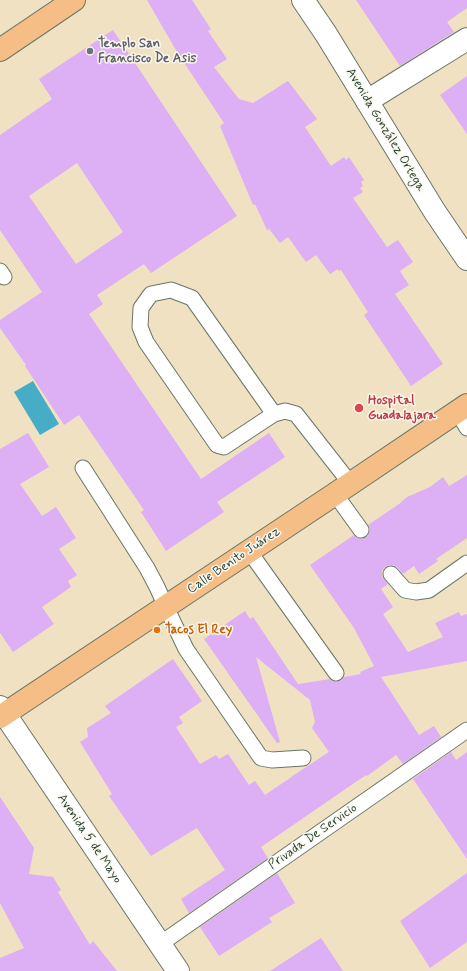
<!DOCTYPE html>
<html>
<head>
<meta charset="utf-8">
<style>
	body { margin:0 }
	canvas { display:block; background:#f0e1c2 }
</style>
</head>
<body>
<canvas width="467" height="971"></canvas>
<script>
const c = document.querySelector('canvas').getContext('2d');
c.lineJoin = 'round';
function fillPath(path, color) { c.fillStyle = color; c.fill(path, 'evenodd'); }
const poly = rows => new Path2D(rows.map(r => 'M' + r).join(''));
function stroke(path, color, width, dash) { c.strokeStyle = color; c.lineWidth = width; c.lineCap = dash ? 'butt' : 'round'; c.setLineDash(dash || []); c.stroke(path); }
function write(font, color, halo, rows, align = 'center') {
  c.font = font + ' Mynerve,sans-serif'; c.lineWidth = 3; c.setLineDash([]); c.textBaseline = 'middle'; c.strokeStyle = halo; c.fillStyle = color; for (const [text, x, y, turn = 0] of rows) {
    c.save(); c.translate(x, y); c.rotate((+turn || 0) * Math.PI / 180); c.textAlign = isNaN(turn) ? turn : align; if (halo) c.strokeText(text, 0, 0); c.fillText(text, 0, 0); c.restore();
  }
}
fillPath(poly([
	[33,381,59,424,40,435,14,392]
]), '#47adc6');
fillPath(poly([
	[147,0,192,0,211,29,208,31,227,59,214,67,239,99,253,103,288,81,317,119,305,127,331,166,344,157,346,160,349,157,364,180,361,182,363,186,360,188,363,192,353,198,387,247,398,240,413,262,400,271,409,285,395,294,443,364,411,386,364,315,368,312,341,270,339,271,338,269,330,274,316,255,306,262,288,237,280,243,269,229,267,230,255,204,253,205,220,126,224,123,177,52],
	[356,0,467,0,467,8,447,22,454,32,400,66],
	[113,30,237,216,151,273,144,264,97,295,103,304,89,314,201,479,269,433,285,457,217,502,224,512,166,551,141,512,144,510,79,415,64,425,25,366,26,365,0,328,0,320,42,292,0,230,0,135,52,99,39,79],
	[77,163,123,232,76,264,29,196],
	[467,76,467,134,440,95],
	[28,433,49,467,20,484,42,516,56,507,76,538,59,549,77,575,68,581,71,587,42,607,54,624,13,652,0,633,0,449],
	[467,475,467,538,436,559,438,561,419,574,414,566,403,574,398,568,394,565,389,565,385,567,382,571,382,576,388,584,381,589,393,607,383,614,408,652,443,637,435,623,459,612,461,616,467,614,467,661,381,677,419,735,434,726,441,737,403,764,396,755,367,776,366,775,261,847,268,858,189,913,181,899,225,870,197,828,151,856,109,796,112,794,80,742,88,737,87,728,111,713,105,706,173,659,202,701,179,717,183,723,176,727,200,764,216,755,219,759,228,754,249,785,255,781,265,795,290,778,290,779,291,777,329,752,312,728,315,722,310,700,256,657,280,742,277,743,204,639,245,611,250,619,253,617,298,684,330,679,333,681,337,682,342,680,344,677,361,674,360,672,374,666,354,628,310,565,354,535,358,538,362,539,366,537,369,533,370,529,368,525,399,504,407,497,430,487,443,477,449,486],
	[451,752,456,760,467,752,467,859,413,779],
	[0,797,34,848,29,874,53,877,61,890,58,892,90,945,93,941,117,971,0,971,0,958,24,948,0,903],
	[277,873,295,903,269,918,272,922,219,956,200,927],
	[467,873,467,942,430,968,400,921],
	[321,938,343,971,270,971,310,945]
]), '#ddaff4');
const service = poly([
	[0,271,4,277],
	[457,411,467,428],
	[274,414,192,298,171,290,151,294,141,308,140,327,146,342,217,445,224,447,274,414,285,411,296,414,350,483],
	[83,468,147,568,157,587,166,607,186,649,261,758,272,760,303,758],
	[335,494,361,530],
	[249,551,336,673],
	[391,574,405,590,416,592,429,590,467,563],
	[160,944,467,730]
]);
const minor = poly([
	[367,101,467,39]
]);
const tertiary = poly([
	[303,0,326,34,435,212,467,259],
	[0,707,178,971]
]);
const primary = poly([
	[0,50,74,0],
	[0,717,335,494,467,405]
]);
stroke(service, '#687666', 17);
stroke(minor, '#687666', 24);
stroke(tertiary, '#687666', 24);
stroke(primary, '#687666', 24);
stroke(service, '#fff', 15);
stroke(minor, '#fff', 22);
stroke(tertiary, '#fff', 22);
stroke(primary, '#f6be87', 22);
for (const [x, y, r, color] of [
	[90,51,4,"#6b7280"],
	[359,408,5,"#e0444e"],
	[157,630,4,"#e8710a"]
]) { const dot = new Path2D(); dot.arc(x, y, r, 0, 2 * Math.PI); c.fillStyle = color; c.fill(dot); stroke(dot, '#fbf7ec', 1.5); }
write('bold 13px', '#5b616d', '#fbf7ec', [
	["Templo San",98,44],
	["Francisco De Asis",98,59]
], 'left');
write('13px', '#1f3d34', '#fbf7ec', [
	["Avenida González Ortega",385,130,59],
	["Calle Benito Juárez",234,561,-34],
	["Privada De Servicio",313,837,-35],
	["Avenida 5 de Mayo",89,839,56]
]);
write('bold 13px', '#be3a42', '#fbf7ec', [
	["Hospital",368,401],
	["Guadalajara",368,416]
], 'left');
write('bold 13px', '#c56008', '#fbf7ec', [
	["Tacos El Rey",165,630]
], 'left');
</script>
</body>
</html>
